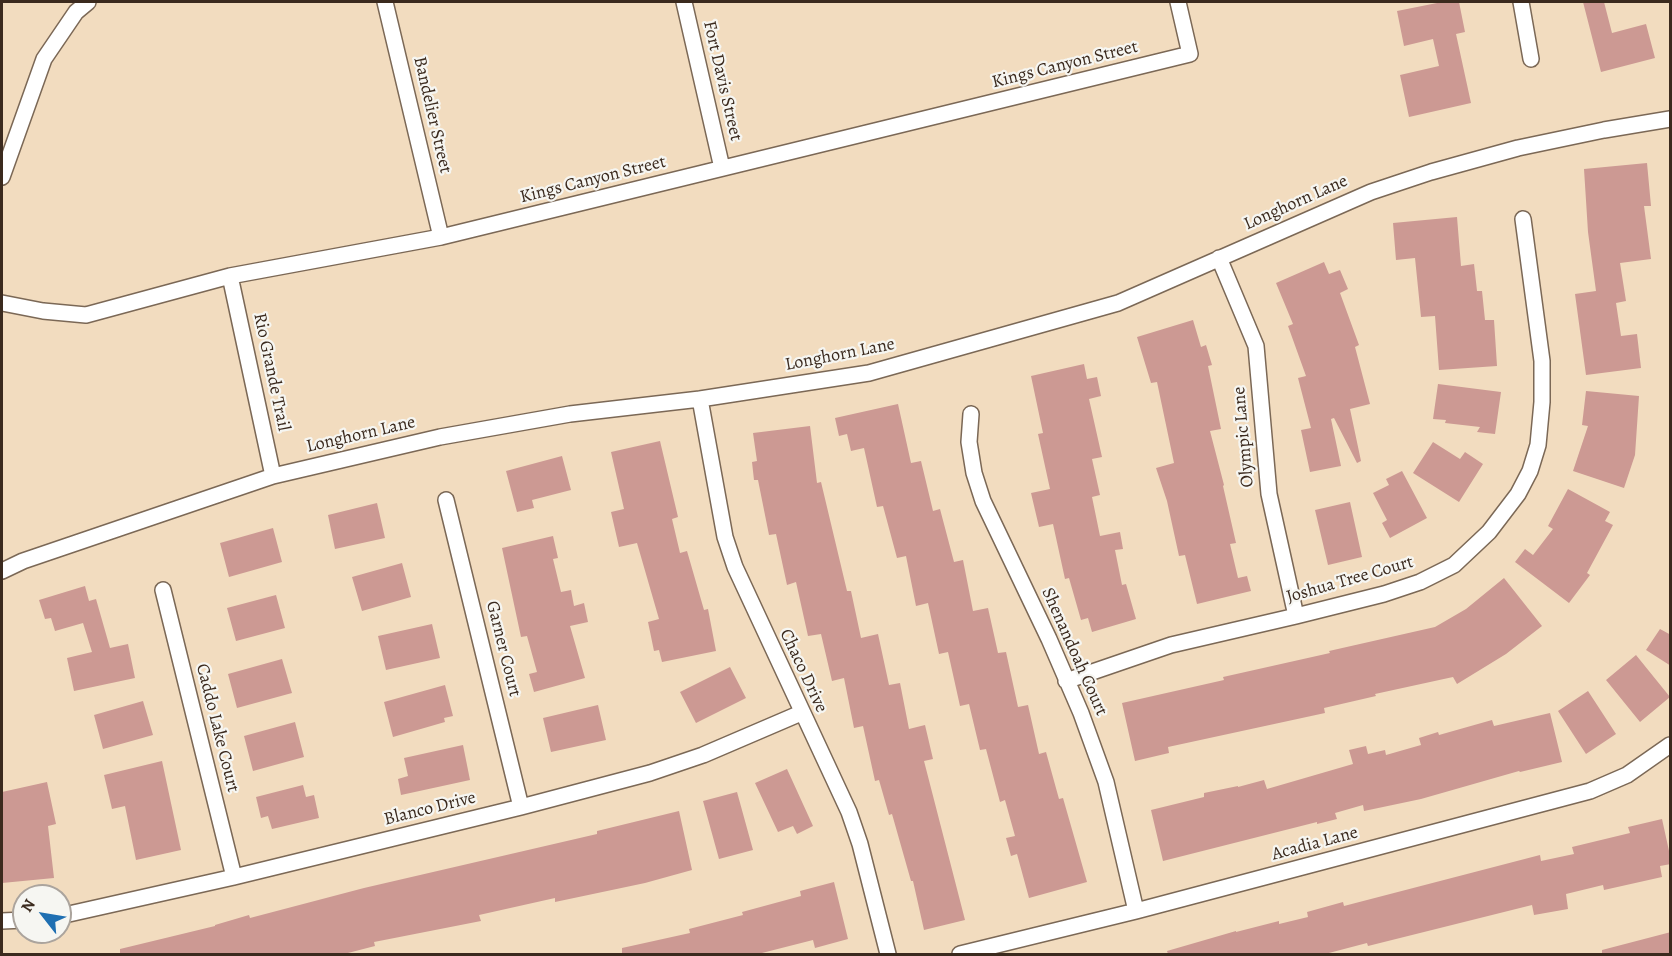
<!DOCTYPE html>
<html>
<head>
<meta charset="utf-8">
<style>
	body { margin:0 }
	#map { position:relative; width:1672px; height:956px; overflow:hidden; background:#f2dcbf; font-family:Alegreya,serif }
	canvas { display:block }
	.frame { position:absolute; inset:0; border:3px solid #3b2a1e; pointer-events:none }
	.north { position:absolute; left:12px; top:884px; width:60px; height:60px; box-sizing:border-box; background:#f6f6f2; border:2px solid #aba49d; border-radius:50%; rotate:301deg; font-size:16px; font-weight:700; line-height:24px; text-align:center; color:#3b2a1e }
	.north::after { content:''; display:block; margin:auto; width:21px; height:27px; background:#1f6fb2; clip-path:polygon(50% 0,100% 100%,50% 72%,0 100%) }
</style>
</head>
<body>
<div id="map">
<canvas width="1672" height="956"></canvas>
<div class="frame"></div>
<div class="north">N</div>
</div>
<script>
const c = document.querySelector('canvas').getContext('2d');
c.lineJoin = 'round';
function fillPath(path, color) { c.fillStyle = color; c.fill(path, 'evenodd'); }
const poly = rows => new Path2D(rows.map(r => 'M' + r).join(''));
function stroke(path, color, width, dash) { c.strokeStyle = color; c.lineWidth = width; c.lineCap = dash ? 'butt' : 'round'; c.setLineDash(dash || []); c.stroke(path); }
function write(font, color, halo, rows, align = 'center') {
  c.font = font + ' Alegreya,serif'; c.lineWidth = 4.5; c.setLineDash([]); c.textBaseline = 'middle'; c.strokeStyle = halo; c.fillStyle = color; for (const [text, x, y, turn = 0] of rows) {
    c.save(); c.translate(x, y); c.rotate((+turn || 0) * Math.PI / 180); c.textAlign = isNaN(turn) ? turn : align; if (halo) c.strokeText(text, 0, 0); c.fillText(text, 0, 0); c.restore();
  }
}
fillPath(poly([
	[1442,2,1459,2,1465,32,1456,34,1471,103,1409,117,1400,75,1439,66,1433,39,1404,46,1397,11],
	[1583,2,1604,2,1612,33,1646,24,1655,58,1601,72],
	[1647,163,1651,206,1644,206,1651,259,1620,263,1626,301,1616,303,1621,336,1637,334,1641,368,1586,375,1575,294,1596,291,1588,232,1584,169],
	[1457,217,1461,266,1474,264,1477,291,1482,291,1485,320,1494,320,1497,366,1439,370,1435,316,1421,317,1415,258,1396,260,1393,223],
	[1324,262,1329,274,1340,270,1348,289,1340,293,1359,345,1355,347,1370,404,1350,409,1361,461,1357,463,1334,418,1331,419,1341,466,1310,472,1301,430,1311,428,1298,378,1306,376,1288,326,1293,324,1276,283],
	[1193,320,1201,347,1206,345,1212,365,1208,366,1221,429,1210,431,1224,485,1223,486,1236,543,1230,544,1238,578,1247,576,1251,591,1197,604,1185,555,1179,556,1167,501,1156,468,1174,463,1157,382,1151,383,1137,337],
	[1084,364,1087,379,1097,377,1101,396,1089,399,1102,457,1092,459,1100,495,1092,497,1100,536,1120,532,1123,549,1115,550,1122,585,1126,584,1136,619,1092,632,1088,618,1081,620,1069,578,1065,579,1053,524,1039,527,1031,493,1050,489,1038,434,1043,433,1031,376],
	[1438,384,1501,392,1495,434,1477,432,1480,427,1445,423,1446,420,1433,419],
	[1586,391,1639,396,1635,455,1624,488,1573,471,1588,426,1582,425],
	[898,404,911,463,921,461,933,511,940,509,954,562,963,560,973,611,988,608,998,653,1006,652,1018,707,1028,705,1039,754,1046,752,1059,799,1063,798,1087,882,1029,898,1017,854,1011,856,1006,838,1015,836,1005,800,1000,802,986,749,980,750,969,704,960,706,948,652,939,654,928,603,916,606,906,556,897,558,883,506,877,507,864,448,851,451,847,434,839,436,835,418],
	[810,426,817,483,821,482,847,591,851,591,861,638,878,634,889,685,900,683,909,729,925,725,933,759,924,761,965,920,924,930,913,881,911,881,892,814,889,815,879,780,875,781,863,726,854,728,844,678,832,681,821,634,808,636,796,582,787,585,776,534,769,535,758,480,754,480,752,462,757,461,753,433],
	[660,441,678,517,672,519,680,553,687,551,704,610,708,609,716,651,662,662,659,650,654,651,648,622,659,619,637,543,619,547,611,512,624,509,611,452],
	[1433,442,1460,459,1465,452,1483,464,1459,502,1413,473],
	[562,456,571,490,532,500,534,508,517,512,506,471],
	[1402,471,1427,518,1390,538,1382,523,1387,520,1373,493,1389,485,1386,479],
	[1568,489,1610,512,1605,521,1613,525,1587,573,1590,575,1569,603,1515,562,1525,549,1533,555,1553,529,1548,526],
	[1350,502,1362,557,1328,565,1315,510],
	[377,503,385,538,335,549,328,515],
	[273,528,282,562,229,577,220,543],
	[553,536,558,558,553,559,561,592,571,590,574,606,584,603,588,622,570,626,585,678,534,692,529,674,537,672,527,636,521,637,502,548],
	[402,563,411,597,362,611,352,577],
	[1504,578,1542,626,1506,654,1457,684,1453,677,1375,694,1376,696,1324,708,1325,713,1168,747,1169,753,1135,761,1122,703,1224,680,1223,677,1330,653,1329,651,1435,627,1466,609],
	[85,586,89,601,96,599,110,648,128,644,135,678,74,691,67,658,92,652,83,623,55,631,51,618,45,619,39,600],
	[276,595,285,628,236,641,227,608],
	[432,624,440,658,386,670,378,636],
	[1660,629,1671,635,1671,666,1646,650],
	[1636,655,1670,697,1640,722,1606,680],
	[282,659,292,693,237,708,228,674],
	[730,667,746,698,696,723,680,692],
	[445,685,453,716,444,718,445,722,393,737,384,702],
	[1588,691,1616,734,1586,754,1558,711],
	[143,701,153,735,103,749,94,715],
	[598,705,606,740,551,752,543,718],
	[1550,713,1562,762,1520,772,1519,771,1421,799,1364,811,1363,805,1335,813,1337,819,1317,824,1317,822,1163,861,1151,810,1204,797,1204,793,1238,786,1238,787,1264,780,1267,789,1353,764,1349,750,1366,746,1368,754,1385,750,1386,755,1421,745,1419,738,1438,732,1439,735,1492,720,1494,726],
	[295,722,304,757,253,771,244,736],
	[463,745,470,780,401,795,398,779,408,776,404,758],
	[162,761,181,850,136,860,125,806,112,809,104,775],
	[787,769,813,826,797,834,793,826,778,832,755,783],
	[47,782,56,824,48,826,54,878,2,883,2,792],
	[303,785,306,797,314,795,319,818,272,829,268,816,261,818,256,797],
	[737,792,753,850,719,859,703,801],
	[679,811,692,870,645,883,555,902,555,898,479,915,481,921,374,942,375,946,344,954,120,954,120,949,215,926,215,925,249,915,250,918,364,888,597,834,597,831],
	[1662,819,1671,860,1671,864,1660,866,1662,877,1604,890,1603,885,1566,894,1568,909,1534,915,1532,905,1368,946,1367,943,1325,954,1168,954,1167,951,1236,931,1236,932,1279,921,1279,924,1308,917,1307,912,1343,902,1344,906,1540,855,1541,861,1574,854,1572,847,1630,833,1628,827],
	[834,882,848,939,815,948,813,940,758,954,622,954,622,948,690,933,689,929,743,915,742,912,801,896,800,891],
	[1671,932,1671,954,1602,954,1602,950]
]), '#cc9993');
const minor = poly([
	[385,2,441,237],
	[684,2,722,168],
	[1521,2,1531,59],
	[2,177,44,59,76,12,88,2],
	[1219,258,1256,346,1269,494,1296,616],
	[230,276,273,476],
	[2,303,43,311,86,315,230,276,441,237,1190,54,1178,2],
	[700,399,725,537,735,567,849,812,860,844,888,954],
	[971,414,969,442,974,473,983,501,1049,639,1081,713,1106,782,1136,911],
	[446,500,521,807],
	[2,571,23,561,273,476,440,437,570,414,700,399,869,373,1118,303,1371,192,1431,172,1518,148,1604,130,1670,119],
	[163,590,234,877],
	[1066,681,1171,645,1296,616,1384,594,1420,582,1454,565,1489,532,1518,494,1530,471,1538,445,1542,402,1542,361,1523,219],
	[60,916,234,877,521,807,650,773,703,755,801,713],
	[2,921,24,920],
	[960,954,1136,911,1590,791,1627,775,1670,745]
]);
stroke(minor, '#7b6856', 18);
stroke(minor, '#fff', 15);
write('18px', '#3b2a1e', '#f6f6f2', [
	["Kings Canyon Street",1065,65,-14],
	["Fort Davis Street",722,81,77],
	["Bandelier Street",432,115,77],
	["Kings Canyon Street",593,180,-14],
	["Longhorn Lane",1296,203,-24],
	["Longhorn Lane",840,355,-11],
	["Rio Grande Trail",271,372,78],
	["Longhorn Lane",361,435,-13],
	["Olympic Lane",1244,437,-95],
	["Joshua Tree Court",1350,580,-16],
	["Garner Court",503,649,76],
	["Shenandoah Court",1074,652,66],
	["Chaco Drive",803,671,65],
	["Caddo Lake Court",217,728,76],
	["Blanco Drive",430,809,-14],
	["Acadia Lane",1315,844,-15]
]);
</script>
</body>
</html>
